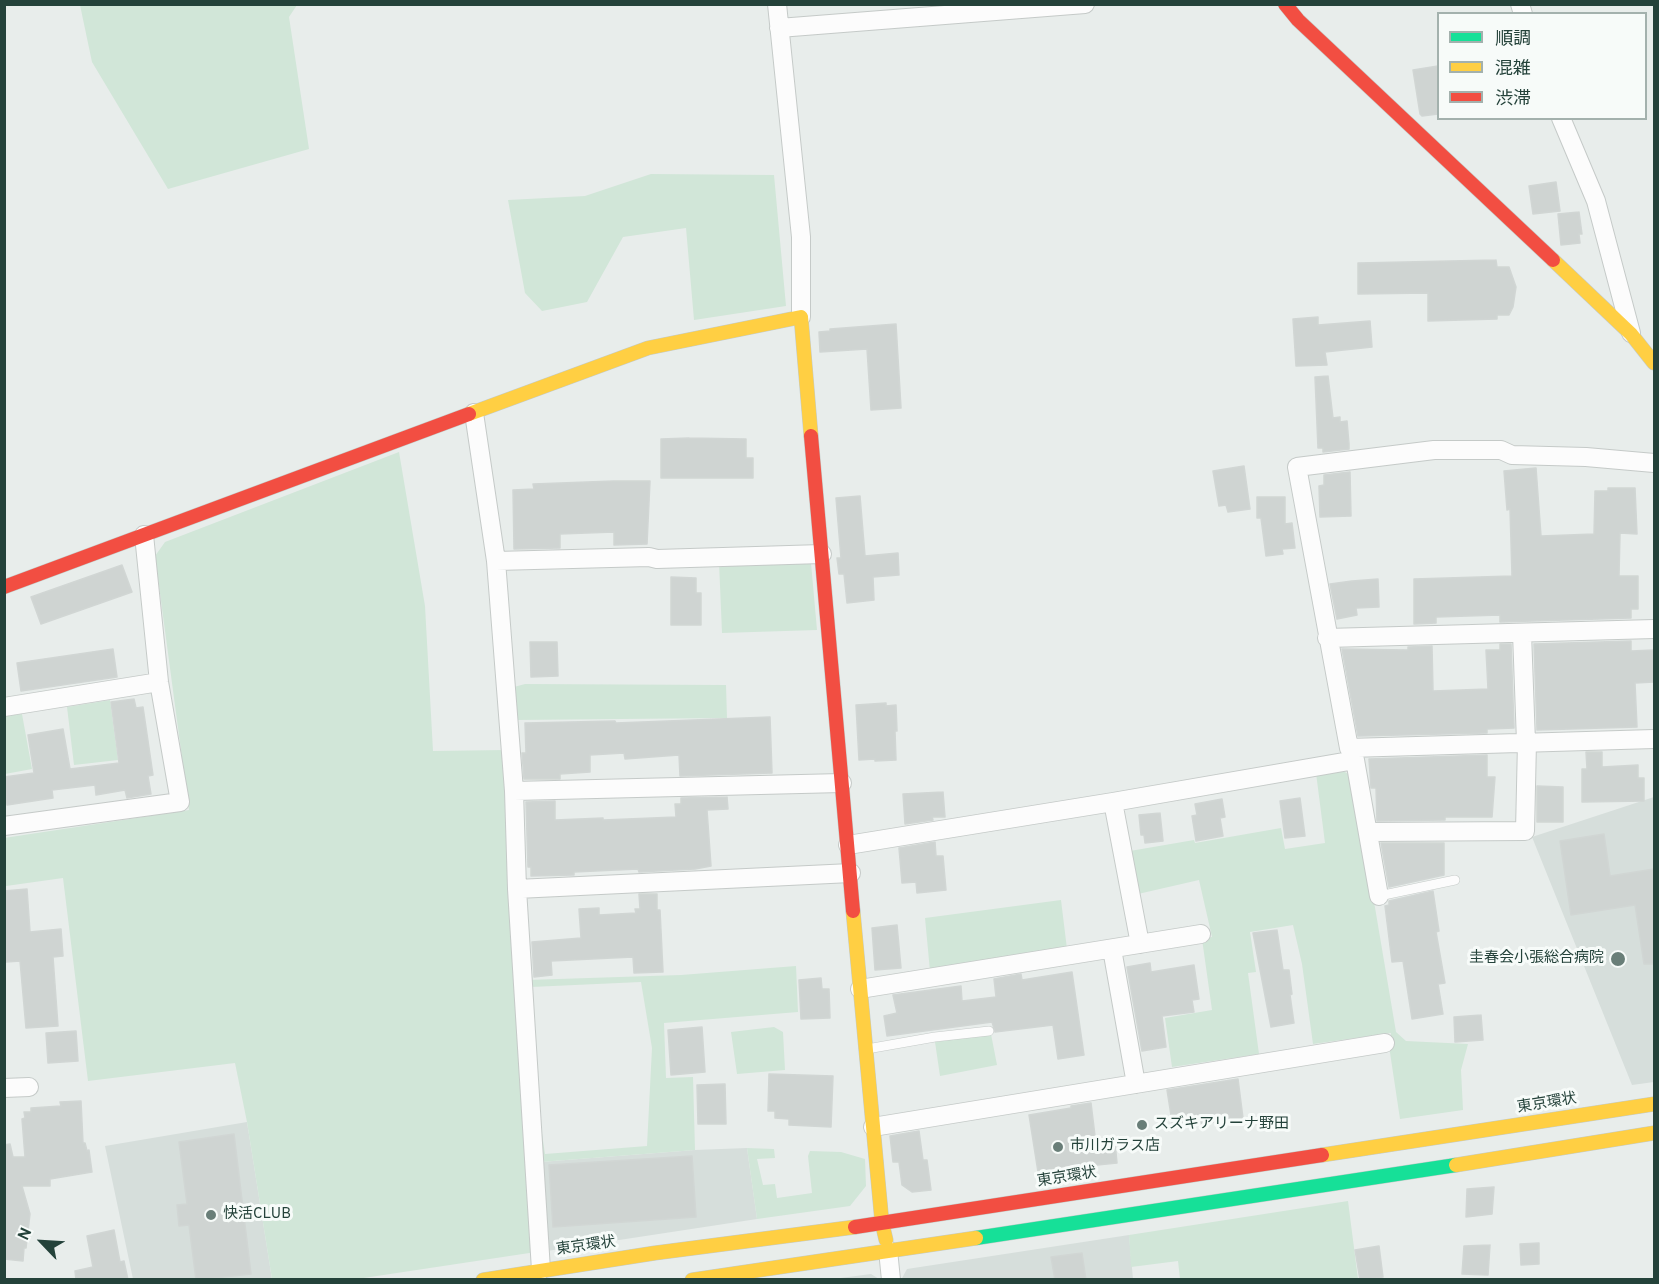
<!DOCTYPE html>
<html>
<head>
<meta charset="utf-8">
<style>
	body { margin:0 }
	#map { position:relative; width:1659px; height:1284px; overflow:hidden; background:#e8edeb; font-family:Overpass,"Noto Sans JP",sans-serif }
	canvas { display:block }
	.frame { position:absolute; inset:0; border:6px solid #24423a; pointer-events:none }
	.legend { position:absolute; left:1437px; top:12px; width:210px; height:108px; box-sizing:border-box; background:#f7fbf9; border:2px solid #a3b1ad; margin:0; padding:8px 10px; list-style:none; font-size:18px; color:#24423a }
	.legend li { display:flex; align-items:center; gap:12px; height:30px }
	.legend b { width:30px; border:2px solid #a3b1ad }
	.north { position:absolute; left:12px; top:1212px; width:60px; height:60px; -webkit-text-stroke:4px #f7fbf9; paint-order:stroke; rotate:295deg; font-size:16px; font-weight:700; line-height:24px; text-align:center; color:#24423a }
	.north::after { content:''; display:block; margin:auto; width:21px; height:27px; background:#24423a; clip-path:polygon(50% 0,100% 100%,50% 72%,0 100%) }
</style>
</head>
<body>
<div id="map">
<canvas width="1659" height="1284"></canvas>
<div class="frame"></div>
<ul class="legend">
<li><b style="height:8px;background:#16e098"></b>順調</li>
<li><b style="height:8px;background:#ffcf43"></b>混雑</li>
<li><b style="height:8px;background:#f24e42"></b>渋滞</li>
</ul>
<div class="north">N</div>
</div>
<script>
const c = document.querySelector('canvas').getContext('2d');
c.lineJoin = 'round';
function fillPath(path, color) { c.fillStyle = color; c.fill(path, 'evenodd'); }
const poly = rows => new Path2D(rows.map(r => 'M' + r).join(''));
function stroke(path, color, width, dash) { c.strokeStyle = color; c.lineWidth = width; c.lineCap = dash ? 'butt' : 'round'; c.setLineDash(dash || []); c.stroke(path); }
function write(font, color, halo, rows, align = 'center') {
  c.font = font + ' Overpass,"Noto Sans JP",sans-serif'; c.lineWidth = 6; c.setLineDash([]); c.textBaseline = 'middle'; c.strokeStyle = halo; c.fillStyle = color; for (const [text, x, y, turn = 0] of rows) {
    c.save(); c.translate(x, y); c.rotate((+turn || 0) * Math.PI / 180); c.textAlign = isNaN(turn) ? turn : align; if (halo) c.strokeText(text, 0, 0); c.fillText(text, 0, 0); c.restore();
  }
}
fillPath(poly([
	[1654,797,1654,1082,1632,1085,1532,837],
	[247,1122,272,1279,133,1279,105,1146],
	[747,1148,757,1219,547,1251,540,1162,695,1150],
	[1129,1235,1133,1279,901,1280,907,1269],
	[871,1274,879,1279,833,1279]
]), '#d6dedb');
fillPath(poly([
	[80,5,297,5,289,17,309,149,168,189,92,62],
	[651,174,774,175,786,306,694,320,686,228,623,237,587,302,542,311,525,293,508,200,585,196],
	[399,452,425,606,433,751,506,750,536,1252,357,1279,272,1279,247,1122,235,1063,88,1081,63,878,6,886,4,838,189,810,155,556,165,542],
	[805,559,811,563,817,630,722,633,719,562],
	[525,684,726,685,727,718,515,720,514,687],
	[110,700,118,760,74,765,67,707],
	[22,714,32,769,5,774,5,716],
	[1340,769,1353,777,1396,1032,1406,1041,1468,1044,1461,1070,1463,1110,1400,1119,1389,1046,1391,1033,1313,1044,1302,964,1293,925,1250,932,1256,972,1248,973,1259,1054,1172,1067,1165,1018,1212,1010,1202,939,1212,937,1199,880,1138,894,1130,851,1194,840,1195,843,1281,828,1285,849,1325,843,1316,773],
	[1061,900,1067,949,930,971,925,918],
	[796,966,798,1012,664,1023,666,1078,693,1077,695,1150,540,1162,527,980,681,975],
	[641,982,652,1048,647,1146,545,1154,540,1120,531,987],
	[774,1027,783,1032,785,1070,737,1074,731,1032],
	[991,1034,997,1065,940,1076,935,1042],
	[747,1148,774,1149,775,1158,757,1159,763,1185,775,1184,777,1198,812,1193,808,1156,810,1151,841,1152,865,1159,866,1186,850,1206,757,1219],
	[1348,1201,1358,1279,1180,1279,1178,1261,1131,1267,1129,1235]
]), '#d1e6d8');
const building = poly([
	[1438,66,1438,114,1422,116,1420,114,1413,70,1438,66],
	[1556,182,1560,211,1533,214,1529,186,1556,182],
	[1579,212,1582,234,1579,234,1580,243,1561,245,1558,214,1579,212],
	[1496,260,1497,267,1509,267,1516,287,1513,307,1509,315,1497,315,1497,319,1428,321,1428,293,1358,294,1358,263,1496,260],
	[1318,317,1318,325,1370,321,1372,347,1325,352,1327,365,1296,366,1293,319,1318,317],
	[896,324,901,408,871,410,867,349,820,352,819,332,830,331,830,329,896,324],
	[1328,376,1333,418,1340,417,1340,422,1347,421,1349,444,1349,449,1323,452,1323,448,1318,448,1315,377,1328,376],
	[689,438,746,439,746,458,753,458,753,478,661,478,661,439,689,438],
	[1244,466,1250,509,1228,512,1226,505,1219,506,1213,471,1244,466],
	[1536,468,1541,536,1594,534,1595,491,1608,491,1608,488,1635,488,1637,534,1620,533,1619,576,1638,576,1638,609,1631,609,1631,618,1500,622,1500,615,1436,617,1436,623,1414,624,1414,579,1512,576,1510,509,1507,510,1504,471,1536,468],
	[1350,472,1351,516,1320,517,1319,486,1324,485,1324,475,1350,472],
	[614,481,650,481,647,544,614,545,614,532,560,534,560,548,514,549,513,490,534,489,533,484,614,481],
	[860,496,865,556,898,553,899,575,873,577,874,600,847,603,844,574,839,574,837,558,841,558,836,498,860,496],
	[1257,497,1285,497,1285,524,1292,523,1295,548,1282,549,1283,554,1266,556,1261,518,1257,518,1257,497],
	[122,565,132,592,41,624,31,597,122,565],
	[671,577,696,578,696,593,701,593,701,625,671,625,671,577],
	[1378,579,1379,607,1356,608,1357,615,1337,619,1330,584,1352,581,1378,579],
	[1631,641,1631,651,1654,650,1654,682,1635,683,1637,727,1537,730,1534,644,1631,641],
	[530,642,557,642,558,676,531,677,530,642],
	[1500,644,1511,644,1514,728,1487,729,1487,733,1358,736,1342,649,1408,650,1408,647,1432,646,1433,691,1488,689,1486,650,1500,650,1500,644],
	[113,649,117,677,21,691,17,663,113,649],
	[134,699,136,708,143,707,153,775,148,776,151,794,127,798,125,790,96,795,95,785,52,790,53,798,7,805,4,777,34,773,28,735,63,729,70,769,119,763,111,702,134,699],
	[886,703,886,706,896,705,897,731,895,731,896,760,875,761,875,759,859,760,856,705,886,703],
	[770,717,772,773,680,776,679,755,625,759,624,753,590,755,590,772,560,774,560,779,524,779,522,753,526,753,525,723,615,721,616,723,770,717],
	[1586,752,1602,752,1602,767,1638,765,1638,778,1644,778,1644,801,1582,802,1582,769,1587,769,1586,752],
	[1487,755,1487,777,1495,777,1492,817,1445,817,1445,820,1377,821,1376,788,1371,788,1369,759,1487,755],
	[1537,786,1563,787,1563,822,1537,822,1537,786],
	[943,792,945,817,932,817,933,820,905,824,903,794,943,792],
	[727,797,728,809,707,810,711,866,695,869,639,872,638,869,574,872,574,875,531,876,531,867,528,867,526,802,555,801,555,820,603,818,603,820,676,817,675,804,681,804,681,798,727,797],
	[1300,798,1305,836,1285,838,1280,801,1300,798],
	[1222,799,1225,817,1220,818,1223,836,1196,841,1192,816,1197,815,1195,804,1222,799],
	[1160,813,1163,841,1145,843,1144,835,1141,835,1139,815,1160,813],
	[1604,834,1610,876,1654,869,1654,964,1644,964,1635,905,1571,915,1560,841,1604,834],
	[935,842,936,856,943,856,946,890,917,893,916,882,902,883,899,848,935,842],
	[1381,843,1444,843,1444,875,1389,887,1381,843],
	[27,889,30,932,61,929,63,956,53,957,58,1026,26,1028,20,961,6,962,4,891,27,889],
	[1433,891,1439,931,1436,932,1445,983,1438,984,1443,1014,1412,1019,1403,961,1392,962,1385,906,1389,905,1389,901,1433,891],
	[639,894,657,894,657,910,660,910,663,972,634,973,633,957,551,961,552,975,534,977,532,942,581,938,579,909,599,908,599,915,636,913,635,909,640,909,639,894],
	[897,925,901,968,875,970,872,928,897,925],
	[1277,930,1283,970,1289,970,1292,994,1290,995,1294,1023,1271,1027,1253,933,1277,930],
	[1150,963,1151,972,1194,965,1199,999,1192,1000,1194,1012,1162,1016,1166,1047,1142,1051,1127,967,1150,963],
	[1072,972,1084,1055,1058,1059,1053,1025,995,1032,992,1022,887,1036,884,1016,897,1013,893,995,961,986,962,1001,996,997,994,979,1021,974,1022,980,1072,972],
	[821,978,822,989,829,989,830,1018,801,1019,799,980,821,978],
	[1481,1015,1483,1040,1455,1042,1454,1017,1481,1015],
	[702,1027,705,1072,671,1075,668,1030,702,1027],
	[76,1031,78,1061,48,1063,46,1033,76,1031],
	[769,1074,833,1076,831,1127,789,1125,789,1119,775,1118,775,1111,768,1111,769,1074],
	[1238,1079,1243,1118,1173,1128,1167,1090,1238,1079],
	[725,1084,726,1124,698,1124,697,1085,725,1084],
	[81,1101,83,1143,85,1143,87,1151,89,1150,92,1172,50,1179,50,1186,22,1186,30,1214,26,1248,24,1248,23,1261,4,1259,4,1145,10,1144,13,1157,25,1157,22,1119,25,1118,24,1112,31,1112,31,1108,61,1106,60,1102,81,1101],
	[1091,1103,1096,1144,1115,1142,1117,1163,1077,1167,1077,1165,1038,1172,1029,1115,1071,1108,1071,1106,1091,1103],
	[919,1131,923,1160,927,1160,931,1190,912,1192,902,1185,899,1162,893,1162,890,1136,919,1131],
	[234,1134,251,1274,196,1280,189,1225,179,1226,177,1205,187,1204,179,1142,234,1134],
	[692,1156,696,1217,553,1227,549,1165,692,1156],
	[1494,1187,1492,1214,1466,1217,1467,1189,1494,1187],
	[114,1230,120,1262,124,1261,128,1280,76,1280,75,1271,93,1267,87,1236,114,1230],
	[1539,1243,1539,1264,1521,1265,1520,1244,1539,1243],
	[1490,1245,1488,1275,1462,1274,1464,1246,1490,1245],
	[1379,1246,1383,1277,1360,1280,1355,1250,1379,1246],
	[1082,1253,1086,1280,1055,1280,1051,1257,1082,1253]
]);
fillPath(building, '#cfd4d2');
stroke(building, '#d1d6d4', 1.5);
const lane = poly([
	[1379,896,1455,880],
	[867,1049,935,1037,989,1031]
]);
const street = poly([
	[777,4,801,237,801,317],
	[1520,4,1523,14],
	[779,28,1085,4],
	[1561,118,1596,201,1631,333],
	[474,413,496,561,514,791,517,889,541,1270],
	[496,561,649,557,657,559,822,554],
	[1522,633,1526,742],
	[1327,638,1654,629],
	[4,707,159,682],
	[1349,748,1654,739],
	[514,791,842,783],
	[1113,802,1140,944],
	[4,826,180,802,159,682,144,535],
	[1369,832,1525,831,1527,742],
	[848,845,1113,802,1355,760],
	[517,889,851,873],
	[1379,896,1355,760,1349,748,1297,467,1434,450,1501,450,1512,455,1586,457,1654,463],
	[1112,949,1136,1084],
	[860,989,1201,934],
	[4,1088,29,1087],
	[873,1127,1385,1043],
	[888,1250,891,1280]
]);
const fast = poly([
	[976,1238,1456,1165]
]);
const slow = poly([
	[1553,260,1631,334,1654,363],
	[469,414,648,348,801,317,811,436],
	[853,911,882,1223,886,1240],
	[1322,1155,1654,1104],
	[1456,1165,1654,1133],
	[483,1280,655,1253,855,1227],
	[692,1280,976,1238]
]);
const jam = poly([
	[1285,4,1298,20,1553,260],
	[811,436,853,911],
	[4,587,469,414],
	[855,1227,1322,1155]
]);
stroke(lane, '#c5cac8', 10);
stroke(street, '#c5cac8', 20);
stroke(fast, '#c3cbc8', 15);
stroke(slow, '#c3cbc8', 15);
stroke(jam, '#c3cbc8', 15);
stroke(lane, '#fcfcfc', 9);
stroke(street, '#fcfcfc', 18);
stroke(fast, '#16e098', 14);
stroke(slow, '#ffcf43', 14);
stroke(jam, '#f24e42', 14);
for (const [x, y, r, color] of [
	[1618,959,8,"#697e78"],
	[1142,1125,6,"#697e78"],
	[1058,1147,6,"#697e78"],
	[211,1215,6,"#697e78"]
]) { const dot = new Path2D(); dot.arc(x, y, r, 0, 2 * Math.PI); c.fillStyle = color; c.fill(dot); stroke(dot, '#f7fbf9', 2); }
write('15px', '#24423a', '#f7fbf9', [
	["圭春会小張総合病院",1604,959,"right"],
	["スズキアリーナ野田",1154,1125],
	["市川ガラス店",1070,1147],
	["快活CLUB",223,1215]
], 'left');
write('15px', '#24423a', '#f7fbf9', [
	["東京環状",1547,1104,-9],
	["東京環状",1067,1178,-9],
	["東京環状",586,1247,-8]
]);
</script>
</body>
</html>
